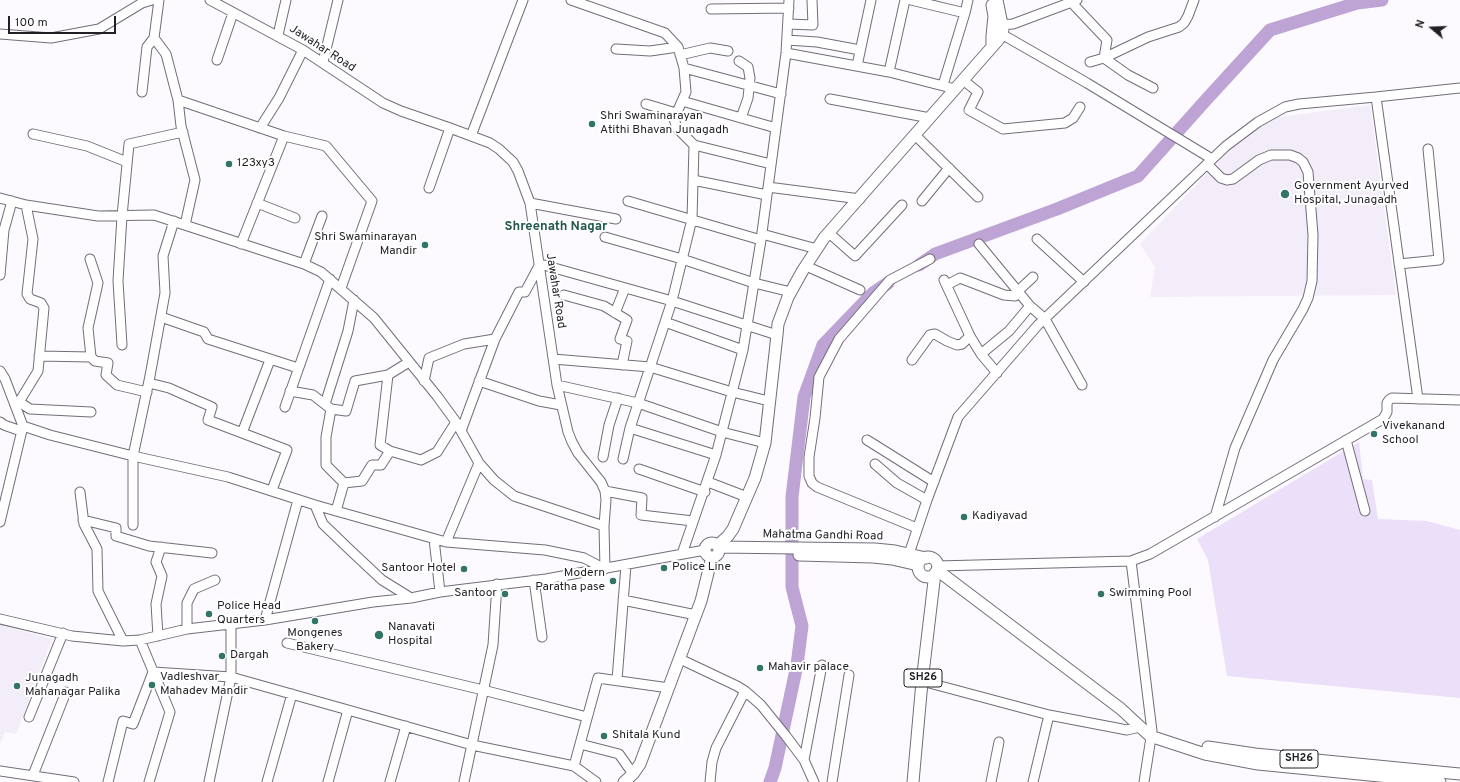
<!DOCTYPE html>
<html>
<head>
<meta charset="utf-8">
<style>
	body { margin:0 }
	#map { position:relative; width:1460px; height:782px; overflow:hidden; background:#fcf9ff; font-family:Overpass,sans-serif }
	canvas { display:block }
	.north { position:absolute; left:1412px; top:8px; width:40px; height:40px; -webkit-text-stroke:3px #fff; paint-order:stroke; rotate:289deg; font-size:11px; font-weight:700; line-height:16px; text-align:center; color:#211f24 }
	.north::after { content:''; display:block; margin:auto; width:14px; height:18px; background:#211f24; clip-path:polygon(50% 0,100% 100%,50% 72%,0 100%) }
	.scale { position:absolute; left:8px; top:16px; width:108px; height:18px; box-sizing:border-box; border:2px solid #211f24; border-top:0; padding-left:5px; font-size:12px; line-height:14px; white-space:nowrap; color:#211f24; -webkit-text-stroke:3px #fff; paint-order:stroke }
</style>
</head>
<body>
<div id="map">
<canvas width="1460" height="782"></canvas>
<div class="north">N</div>
<div class="scale">100 m</div>
</div>
<script>
const c = document.querySelector('canvas').getContext('2d');
c.lineJoin = 'round';
function fillPath(path, color) { c.fillStyle = color; c.fill(path, 'evenodd'); }
const poly = rows => new Path2D(rows.map(r => 'M' + r).join(''));
function stroke(path, color, width, dash) { c.strokeStyle = color; c.lineWidth = width; c.lineCap = dash ? 'butt' : 'round'; c.setLineDash(dash || []); c.stroke(path); }
function write(font, color, halo, rows, align = 'center') {
  c.font = font + ' Overpass,sans-serif'; c.lineWidth = 4; c.setLineDash([]); c.textBaseline = 'middle'; c.strokeStyle = halo; c.fillStyle = color; for (const [text, x, y, turn = 0] of rows) {
    c.save(); c.translate(x, y); c.rotate((+turn || 0) * Math.PI / 180); c.textAlign = isNaN(turn) ? turn : align; if (halo) c.strokeText(text, 0, 0); c.fillText(text, 0, 0); c.restore();
  }
}
fillPath(poly([
	[1370,105,1396,295,1150,297,1155,267,1140,244,1235,144,1272,118],
	[0,625,52,639,16,734,5,732,0,744]
]), '#f3ecf9');
fillPath(poly([
	[1359,442,1363,479,1372,480,1378,519,1427,521,1460,530,1460,698,1227,676,1208,560,1197,539]
]), '#ecdffa');
stroke(poly([
	[919,265,935,254,1057,209,1138,176,1205,101,1270,30,1357,3,1382,0],
	[770,782,775,768,797,665,802,626,792,587,792,497,804,397,823,345,873,293,888,283]
]), '#bda4d5', 13);
const minor = poly([
	[159,0,154,38,166,54,178,100,181,126,195,180,185,225],
	[571,0,665,33,678,47,684,68,686,92,674,119,677,128,694,145,692,219,672,301,630,428,623,459],
	[911,0,965,13],
	[1071,2,1107,40,1104,58,1128,75,1153,88],
	[711,9,789,8],
	[788,24,813,25,812,0],
	[997,25,1013,24,1077,0],
	[998,32,1087,83,1212,159],
	[0,34,51,38,99,29,142,3,152,0],
	[278,35,286,0],
	[787,40,817,42,860,50],
	[616,49,650,51,678,47],
	[786,53,889,72,955,89],
	[680,55,710,48,728,51],
	[217,60,233,13],
	[739,61,748,67,750,78,748,98,741,118],
	[323,62,338,0],
	[1090,62,1104,58,1148,37,1179,27,1184,23,1188,16,1194,0],
	[857,66,871,0],
	[684,68,781,94],
	[889,72,905,0],
	[963,80,978,92,969,110,1003,129,1065,123,1073,118,1080,107],
	[943,85,965,13,968,0],
	[142,92,147,47,154,38],
	[1376,97,1418,399],
	[830,99,930,118],
	[178,100,284,136,326,146,372,201,341,288],
	[682,101,776,128],
	[646,104,676,113],
	[260,128,279,98,303,50],
	[33,134,87,146,127,162],
	[915,135,978,197],
	[471,136,523,0],
	[694,145,771,164],
	[1207,164,1221,178,1227,180,1233,179,1259,160,1271,155,1290,155,1298,158,1303,162,1308,172,1313,235,1312,281,1308,298,1303,309,1273,360,1235,448,1215,517],
	[693,180,767,195],
	[768,187,860,199],
	[429,188,450,128],
	[0,198,26,205,98,216,154,215,304,264,321,272,374,318,437,396,456,422,479,463,494,480,514,496,604,526],
	[628,201,761,240],
	[922,201,949,168],
	[257,203,295,218],
	[530,203,616,219],
	[829,233,855,256,902,205],
	[762,234,817,249],
	[605,237,682,259,754,283,791,292],
	[1037,239,1084,282],
	[241,244,284,136],
	[979,244,1030,306,1045,319,1082,385],
	[90,259,98,283,88,328,91,357],
	[304,264,322,216],
	[1399,264,1439,260,1428,149],
	[806,266,860,290],
	[0,275,4,230,12,201],
	[944,280,970,336,981,354,997,373],
	[947,285,960,278,1004,295,1015,296,1019,293],
	[1018,291,1033,277],
	[564,295,604,306,627,320,620,339,627,341,622,365],
	[615,313,625,288],
	[161,317,204,332,208,339,298,368],
	[665,322,743,350],
	[122,345,118,281,122,216,129,144,183,132],
	[981,354,1009,331,1030,306],
	[39,356,91,357,95,361,108,363,106,375,117,385,147,392],
	[553,359,650,367,732,392,769,401],
	[912,360,930,335,935,334,947,341,957,345,962,344,970,336],
	[0,371,5,379,23,426,50,435,133,456,228,477,315,505,446,542,545,550,584,558,605,569,604,526,606,500,605,491,601,482,578,453,572,442,568,432,557,385,530,203,518,171,513,162,499,149,490,143,450,128,401,111,383,103,303,50,210,0],
	[424,381,429,358,464,344,495,339],
	[479,381,539,401,561,405],
	[149,383,169,388,212,407,208,420,287,450,272,490],
	[557,385,638,403,722,432,765,443],
	[290,391,313,395,331,409,326,437,326,465,344,483],
	[19,402,30,409,91,412],
	[325,404,348,331,354,300],
	[16,407,38,371,44,308,41,303,30,299,27,294,33,239,26,205],
	[285,407,330,279],
	[331,409,346,411,355,381,388,375],
	[0,422,4,425,21,431],
	[630,428,716,455],
	[461,431,495,339,519,292,525,292,540,264,672,301,777,335],
	[242,433,270,360],
	[867,440,934,482],
	[1346,440,1365,511],
	[390,451,380,445,388,375,409,362],
	[603,457,609,425,618,398],
	[875,464,897,483,927,500],
	[639,469,705,492],
	[708,482,747,497],
	[605,491,642,498,641,515,693,521],
	[80,492,84,524,97,549,98,591,123,641],
	[315,505,323,524,350,550,382,580,411,598],
	[336,511,344,483,362,481,372,465,381,465,390,451,421,460,437,452,456,422],
	[83,520,116,528,116,536,149,546,212,553],
	[0,522,23,426],
	[133,525,133,456,150,376,165,293,163,256,174,221],
	[917,528,817,487,812,483,809,476,809,457,815,418,819,377,839,339,890,280,930,259],
	[434,539,440,592],
	[446,542,479,463],
	[682,554,716,455,743,350,761,240,786,53,789,0],
	[907,560,927,500,958,417,1038,325,1226,146,1258,122,1285,107,1299,104,1376,97,1460,88],
	[1131,561,1152,731,1144,782],
	[937,566,1131,561,1150,554,1383,419,1387,412,1387,403,1389,400,1392,398,1460,400],
	[534,580,542,637],
	[623,600,696,615],
	[0,619,72,636,123,641,140,640,187,629,265,620,373,602,411,598,440,592,546,579,705,550],
	[265,620,298,500],
	[187,629,187,603,194,589,215,580],
	[158,636,156,604,162,576,156,562,161,547],
	[140,640,170,712,149,782],
	[287,643,483,690,587,717],
	[680,659,737,686,745,691,761,705,786,736,804,760,814,782],
	[617,680,626,565],
	[918,680,1049,715,1127,730,1140,727],
	[29,717,63,633],
	[580,744,619,754,633,774],
	[804,760,822,665],
	[574,766,598,678,669,688],
	[0,771,74,782],
	[33,775,66,692],
	[108,782,123,721,133,724,153,672,231,677,472,745,574,766,596,782],
	[209,782,231,677,231,624],
	[267,782,292,694],
	[328,782,348,710],
	[390,782,406,726],
	[464,782,493,645,497,584],
	[710,782,712,762,716,748,745,691],
	[832,782,849,675],
	[991,782,999,742],
	[1033,782,1049,715]
]);
const major = poly([
	[992,5,994,16,992,36,992,46],
	'705 550a7 7 0 1 1 14 0a7 7 0 1 1-14 0Z',
	[718,545,728,536,733,529,755,478,765,443,777,335,778,324,788,297,803,270,824,238,999,39,1002,35,1003,29,997,0],
	[719,547,875,549,895,551,926,558],
	[799,555,873,557,892,559,918,565],
	'918 567a10 10 0 1 1 20 0a10 10 0 1 1-20 0Z',
	[937,570,1121,709,1150,736,1205,754,1258,764,1440,782],
	[1208,747,1255,754,1460,774],
	[624,782,633,774,640,764,701,601,712,557],
	[913,782,922,682,935,573]
]);
stroke(minor, '#736d79', 11);
stroke(major, '#736d79', 13);
stroke(minor, '#fff', 9);
stroke(major, '#fff', 11);
for (const [x, y, r, color] of [
	[592,124,4,"#327568"],
	[229,164,4,"#327568"],
	[1285,194,5,"#327568"],
	[425,245,4,"#327568"],
	[1374,434,4,"#327568"],
	[964,517,4,"#327568"],
	[664,568,4,"#327568"],
	[464,569,4,"#327568"],
	[613,581,4,"#327568"],
	[505,594,4,"#327568"],
	[1101,594,4,"#327568"],
	[209,614,4,"#327568"],
	[315,621,4,"#327568"],
	[379,635,5,"#327568"],
	[222,656,4,"#327568"],
	[760,668,4,"#327568"],
	[152,685,4,"#327568"],
	[17,686,4,"#327568"],
	[604,736,4,"#327568"]
]) { const dot = new Path2D(); dot.arc(x, y, r, 0, 2 * Math.PI); c.fillStyle = color; c.fill(dot); stroke(dot, '#fff', 1.5); }
for (const [x, y, w] of [
	[923,678,38],
	[1299,759,38]
]) { const box = new Path2D(); box.roundRect(x - w / 2, y - 9, w, 18, 3); c.fillStyle = '#fff'; c.fill(box); stroke(box, '#211f24', 1); }
write('bold 11px', '#211f24', null, [
	["SH26",923,678],
	["SH26",1299,759]
]);
write('12px', '#211f24', '#fff', [
	["Jawahar Road",322,49,33],
	["Jawahar Road",555,291,81],
	["Mahatma Gandhi Road",823,536,1]
]);
write('12px', '#211f24', '#fff', [
	["Shri Swaminarayan",600,117],
	["Atithi Bhavan Junagadh",600,131],
	["123xy3",237,164],
	["Government Ayurved",1294,187],
	["Hospital, Junagadh",1294,201],
	["Shri Swaminarayan",417,238,"right"],
	["Mandir",417,252,"right"],
	["Vivekanand",1382,427],
	["School",1382,441],
	["Kadiyavad",972,517],
	["Police Line",672,568],
	["Santoor Hotel",456,569,"right"],
	["Modern",605,574,"right"],
	["Paratha pase",605,588,"right"],
	["Santoor",497,594,"right"],
	["Swimming Pool",1109,594],
	["Police Head",217,607],
	["Quarters",217,621],
	["Nanavati",388,628],
	["Hospital",388,642],
	["Mongenes",315,634,"center"],
	["Bakery",315,648,"center"],
	["Dargah",230,656],
	["Mahavir palace",768,668],
	["Vadleshvar",160,678],
	["Mahadev Mandir",160,692],
	["Junagadh",25,679],
	["Mahanagar Palika",25,693],
	["Shitala Kund",612,736]
], 'left');
write('bold 13px', '#22584e', '#fff', [
	["Shreenath Nagar",556,227]
]);
</script>
</body>
</html>
